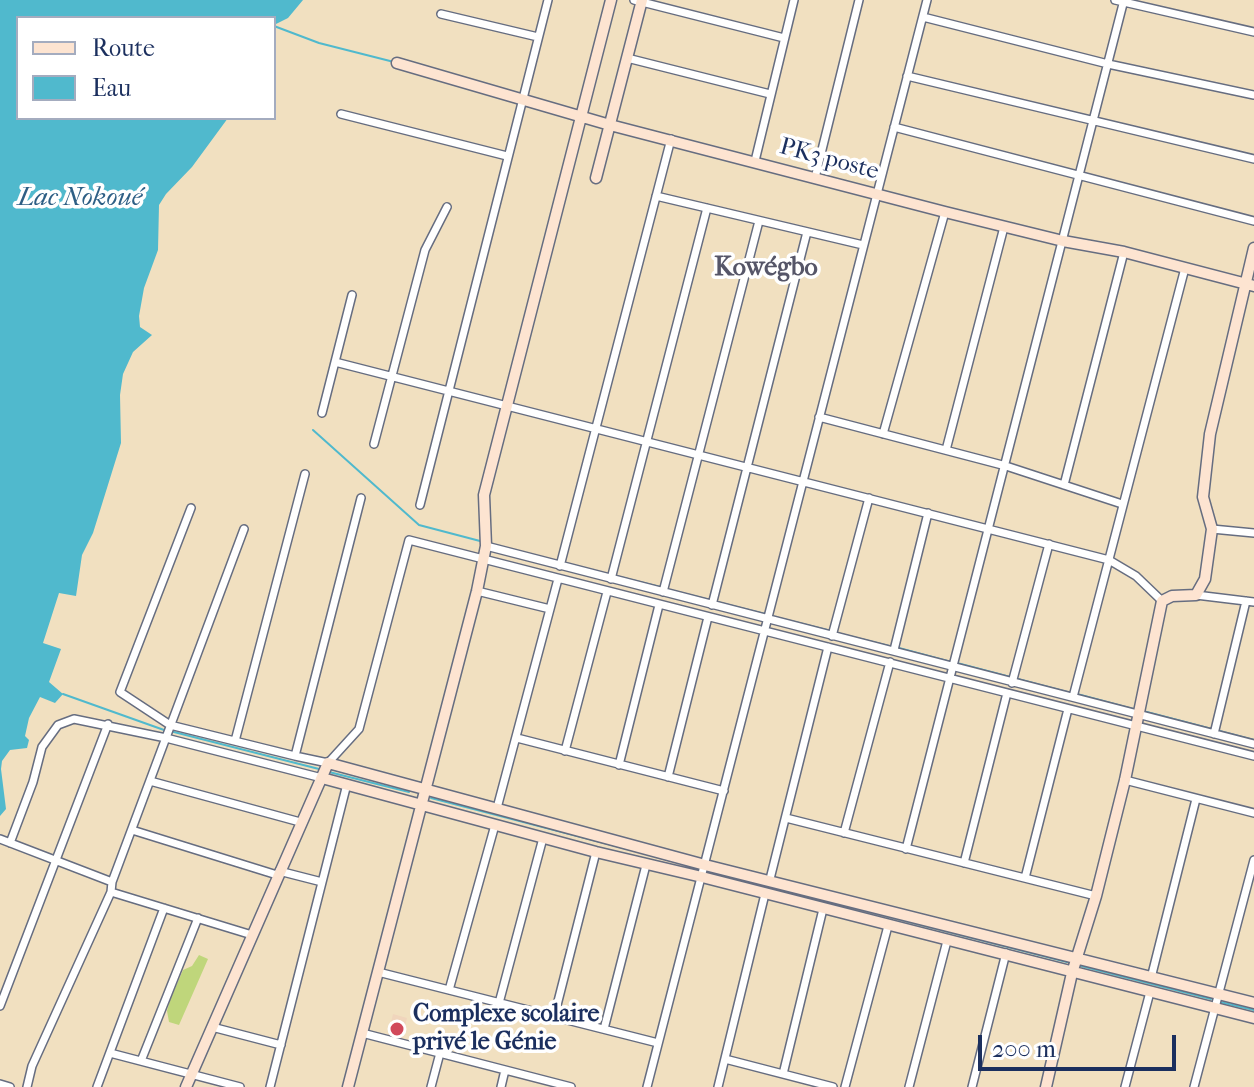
<!DOCTYPE html>
<html>
<head>
<meta charset="utf-8">
<style>
	body { margin:0 }
	#map { position:relative; width:1254px; height:1087px; overflow:hidden; background:#f1e0c0; font-family:"IM FELL French Canon",serif }
	canvas { display:block }
	.legend { position:absolute; left:16px; top:16px; width:260px; height:104px; box-sizing:border-box; background:#fff; border:2px solid #a4acbf; margin:0; padding:10px 14px; list-style:none; font-size:24px; color:#1b2f5e }
	.legend li { display:flex; align-items:center; gap:16px; height:40px }
	.legend b { width:40px; border:2px solid #a4acbf }
	.scale { position:absolute; left:978px; top:1035px; width:198px; height:36px; box-sizing:border-box; border:4px solid #1b2f5e; border-top:0; padding-left:10px; font-size:24px; line-height:28px; white-space:nowrap; color:#1b2f5e; -webkit-text-stroke:6px #fff; paint-order:stroke }
</style>
</head>
<body>
<div id="map">
<canvas width="1254" height="1087"></canvas>
<ul class="legend">
<li><b style="height:10px;background:#fde4d1"></b>Route</li>
<li><b style="height:22px;background:#50b9cd"></b>Eau</li>
</ul>
<div class="scale">200 m</div>
</div>
<script>
const c = document.querySelector('canvas').getContext('2d');
c.lineJoin = 'round';
function fillPath(path, color) { c.fillStyle = color; c.fill(path, 'evenodd'); }
const poly = rows => new Path2D(rows.map(r => 'M' + r).join(''));
function stroke(path, color, width, dash) { c.strokeStyle = color; c.lineWidth = width; c.lineCap = dash ? 'butt' : 'round'; c.setLineDash(dash || []); c.stroke(path); }
function write(font, color, halo, rows, align = 'center') {
  c.font = font + ' "IM FELL French Canon",serif'; c.lineWidth = 7; c.setLineDash([]); c.textBaseline = 'middle'; c.strokeStyle = halo; c.fillStyle = color; for (const [text, x, y, turn = 0] of rows) {
    c.save(); c.translate(x, y); c.rotate((+turn || 0) * Math.PI / 180); c.textAlign = isNaN(turn) ? turn : align; if (halo) c.strokeText(text, 0, 0); c.fillText(text, 0, 0); c.restore();
  }
}
fillPath(poly([
	[393,1014,407,1018,401,1043,387,1039]
]), '#f0d5bc');
fillPath(poly([
	[199,955,208,959,179,1025,169,1022,167,1011,170,1000,183,970,192,966]
]), '#bfd67b');
fillPath(poly([
	[0,0,303,0,288,18,274,25,274,18,18,18,18,118,228,118,192,167,166,194,159,205,158,250,144,288,139,316,140,327,152,335,133,352,123,374,120,395,121,443,93,533,82,555,76,596,59,593,43,643,61,649,49,682,63,694,55,703,40,697,29,718,25,736,29,740,27,748,10,750,2,761,1,769,6,809,0,816]
]), '#50b9cd');
stroke(poly([
	[274,26,319,43,394,62],
	[313,430,419,525,480,541],
	[616,576,660,587],
	[666,589,710,600],
	[717,602,765,614],
	[771,616,831,631],
	[837,633,893,647],
	[899,648,951,662],
	[957,663,1071,693],
	[63,694,164,730],
	[1077,694,1137,710],
	[1143,711,1254,740],
	[170,731,319,769],
	[329,772,409,792],
	[431,798,631,850],
	[800,894,1067,962],
	[1081,966,1211,999],
	[1220,1002,1254,1010]
]), '#50b9cd', 2);
const street = poly([
	[634,0,784,38],
	[1115,0,1254,32],
	[441,14,538,37],
	[923,17,1108,64,1254,95],
	[627,58,770,94],
	[907,76,1254,159],
	[341,114,507,156],
	[894,127,1254,221],
	[755,161,794,0],
	[815,178,859,0],
	[656,196,863,245],
	[335,362,1109,560,1136,576,1162,601],
	[322,413,352,295],
	[819,417,1006,466,1122,504],
	[883,434,945,212],
	[374,444,425,250,447,207],
	[946,450,1004,227],
	[1064,485,1124,252],
	[420,505,548,0],
	[191,508,120,692,170,725,295,756,328,763,359,729,409,540,1254,756],
	[1212,529,1254,533],
	[486,546,1254,744],
	[560,566,671,139],
	[611,579,707,208],
	[477,591,550,609],
	[663,592,759,221],
	[1196,595,1254,602],
	[712,605,807,232],
	[832,636,869,498],
	[894,650,928,513],
	[1012,683,1049,544],
	[1073,697,1185,268],
	[1214,734,1246,601],
	[517,738,724,791],
	[235,741,305,474],
	[565,751,607,592],
	[295,756,361,498],
	[619,765,659,605],
	[668,777,708,617],
	[1125,780,1254,813],
	[150,781,300,822],
	[497,808,558,579],
	[786,818,1096,896],
	[132,830,277,875],
	[844,833,890,662],
	[0,839,112,882],
	[10,843,33,782,42,747,58,725,74,719,166,738,322,778],
	[906,849,1124,0],
	[964,863,1007,693],
	[279,871,322,882],
	[1025,878,1068,709],
	[770,879,828,647],
	[111,892,252,935],
	[378,972,658,1043],
	[1151,978,1196,799],
	[449,990,495,825],
	[499,1003,543,838],
	[0,1006,108,724],
	[554,1017,596,852],
	[212,1027,281,1045],
	[604,1029,646,865],
	[362,1033,571,1087],
	[110,1053,240,1087],
	[725,1059,833,1087],
	[141,1061,198,918],
	[783,1074,823,909],
	[0,1084,10,1087],
	[27,1087,32,1066,111,892,112,882,244,529],
	[97,1087,164,908],
	[270,1087,347,784],
	[431,1087,440,1053],
	[501,1087,505,1070],
	[647,1087,927,0],
	[718,1087,765,894],
	[845,1087,888,926],
	[909,1087,947,941],
	[972,1087,1006,953],
	[1125,1087,1150,992],
	[1194,1087,1254,860]
]);
const secondary = poly([
	[397,63,610,125,945,212,1063,241,1124,252,1254,286],
	[596,178,642,0],
	[322,778,596,852,702,877,1254,1018],
	[186,1087,328,763,705,865,1254,1003],
	[348,1087,477,591,486,546,484,495,611,0],
	[1046,1087,1072,973,1096,896,1125,780,1162,601,1172,596,1196,595,1205,579,1212,529,1203,497,1210,434,1254,248]
]);
stroke(street, '#666d80', 10);
stroke(secondary, '#666d80', 13);
stroke(street, '#fff', 7);
stroke(secondary, '#fde4d1', 10);
for (const [x, y, r, color] of [
	[397,1029,8,"#d1495b"]
]) { const dot = new Path2D(); dot.arc(x, y, r, 0, 2 * Math.PI); c.fillStyle = color; c.fill(dot); stroke(dot, '#fff', 3); }
write('24px', '#1b2f5e', '#fff', [
	["PK3 poste",829,160,15]
]);
write('bold 24px', '#1b2f5e', '#fff', [
	["Complexe scolaire",413,1015],
	["privé le Génie",413,1043]
], 'left');
write('italic 26px', '#2e5f85', '#fff', [
	["Lac Nokoué",80,199]
]);
write('bold 26px', '#565668', '#fff', [
	["Kowégbo",766,269]
]);
</script>
</body>
</html>
